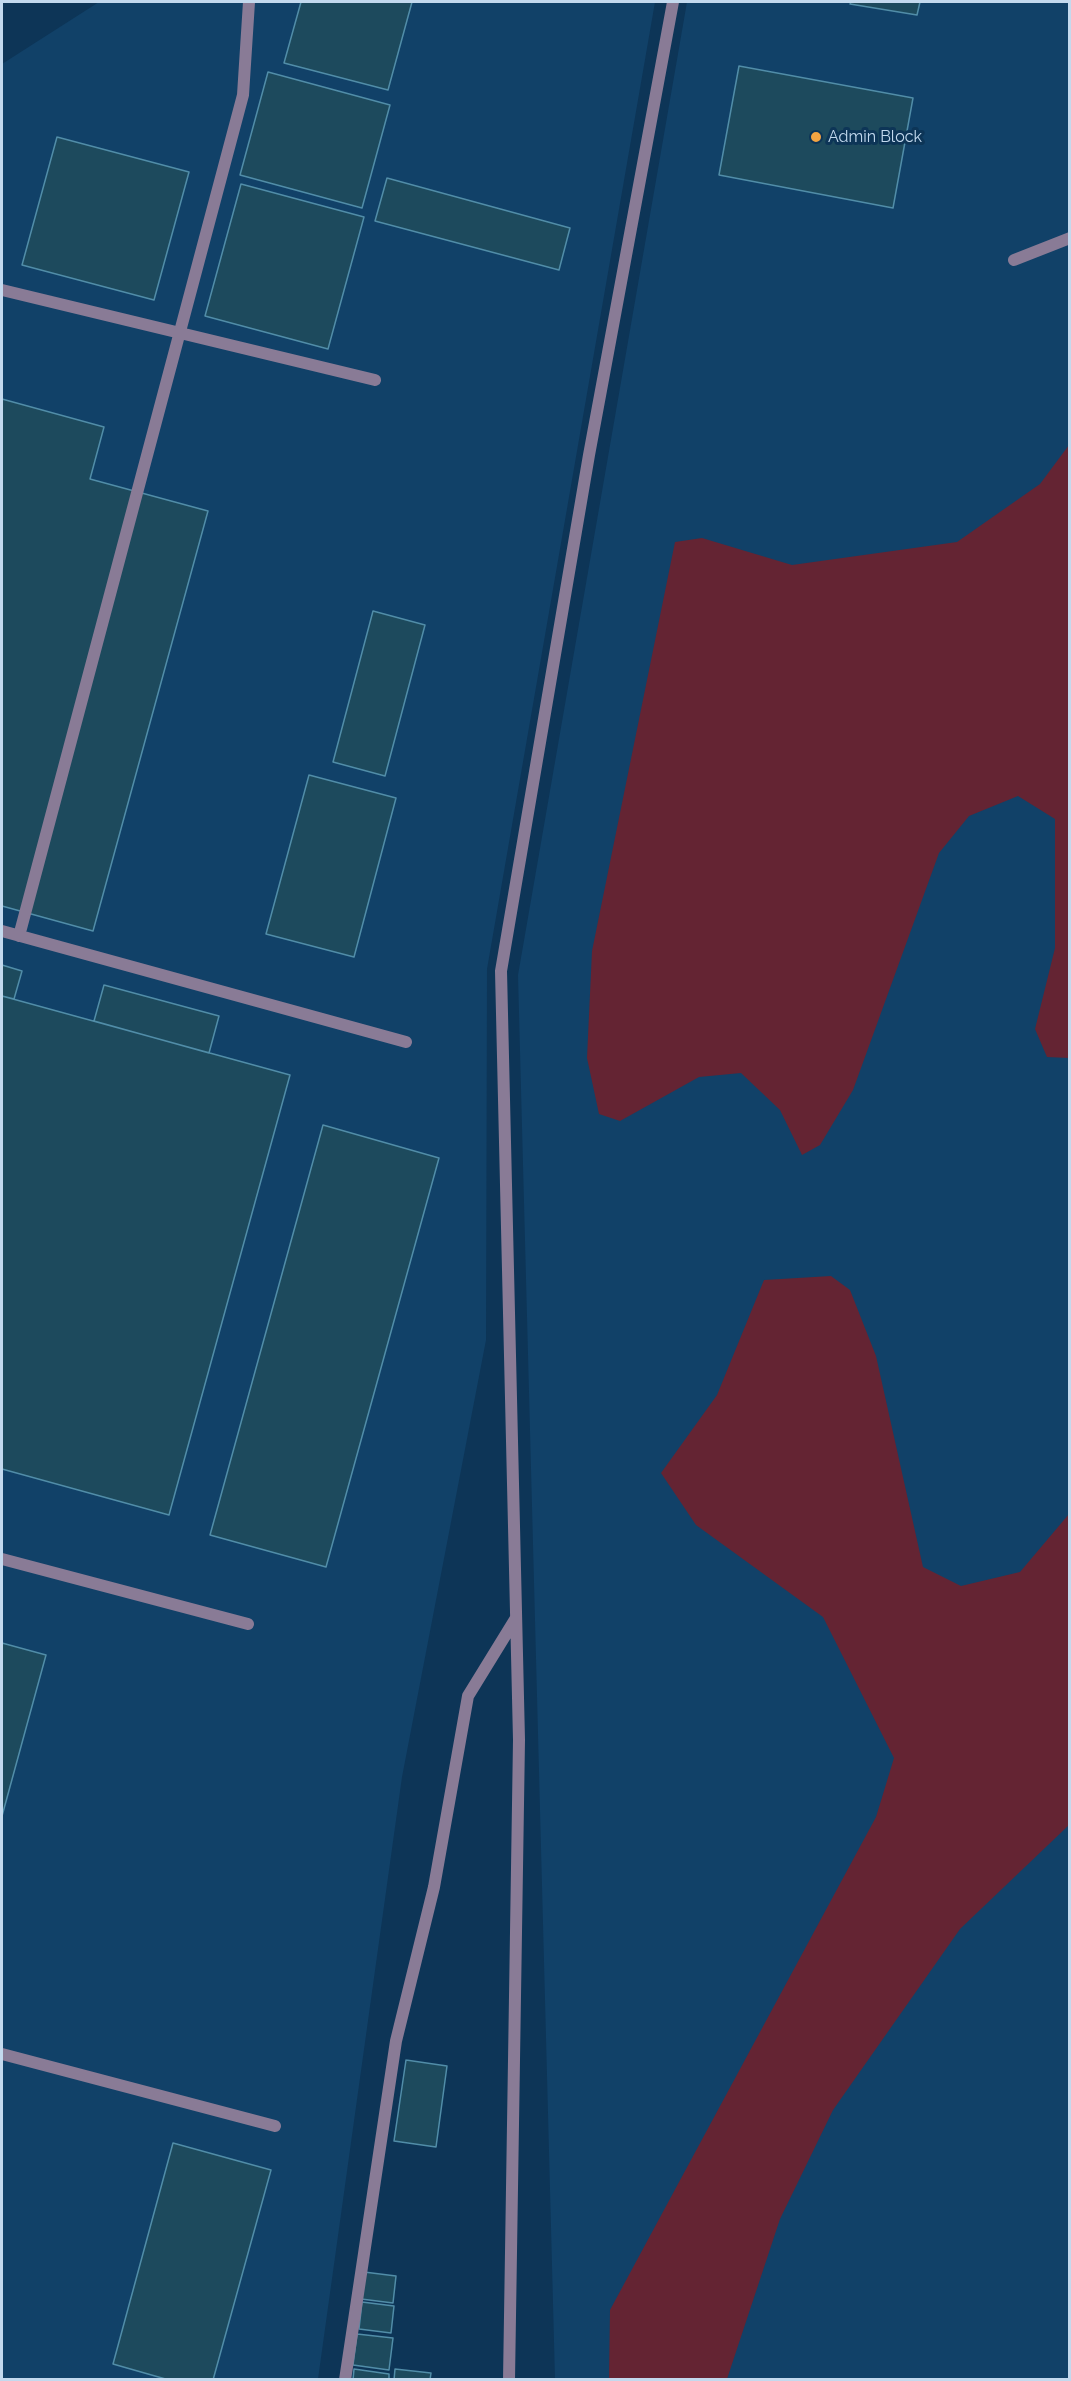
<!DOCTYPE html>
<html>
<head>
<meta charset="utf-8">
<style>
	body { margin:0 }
	#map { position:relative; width:1071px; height:2381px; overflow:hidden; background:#0d3557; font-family:Raleway,sans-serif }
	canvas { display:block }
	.frame { position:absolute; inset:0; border:3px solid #c3d9ee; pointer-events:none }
</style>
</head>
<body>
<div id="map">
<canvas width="1071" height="2381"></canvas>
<div class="frame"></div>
</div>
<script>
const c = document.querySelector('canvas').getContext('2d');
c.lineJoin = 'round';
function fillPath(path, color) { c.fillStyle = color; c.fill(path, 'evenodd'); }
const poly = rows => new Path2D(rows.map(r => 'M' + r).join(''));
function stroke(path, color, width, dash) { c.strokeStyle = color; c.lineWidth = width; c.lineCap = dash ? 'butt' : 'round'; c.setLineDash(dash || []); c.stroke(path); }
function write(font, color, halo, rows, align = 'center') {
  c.font = font + ' Raleway,sans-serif'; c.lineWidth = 6; c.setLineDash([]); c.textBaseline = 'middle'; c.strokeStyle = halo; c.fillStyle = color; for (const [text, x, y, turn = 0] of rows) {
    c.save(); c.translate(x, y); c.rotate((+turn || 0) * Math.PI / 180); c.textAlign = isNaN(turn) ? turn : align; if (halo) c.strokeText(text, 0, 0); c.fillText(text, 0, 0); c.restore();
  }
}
fillPath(poly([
	[99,2,655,2,487,969,486,1340,402,1777,318,2379,2,2380,2,64],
	[687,2,1069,2,1069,2379,555,2379,518,975]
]), '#114168');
fillPath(poly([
	[1069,445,1069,1058,1047,1057,1035,1029,1055,948,1055,819,1018,796,969,816,939,853,853,1090,820,1145,802,1155,780,1110,741,1073,699,1077,620,1121,599,1114,587,1058,592,951,675,542,702,538,792,565,957,542,1040,484],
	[831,1276,850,1290,876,1356,923,1567,961,1586,1020,1572,1069,1514,1069,1825,960,1929,833,2110,780,2219,727,2379,609,2379,610,2310,876,1817,894,1758,823,1617,696,1525,661,1473,717,1395,764,1280]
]), '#642433');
const building = poly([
	[301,2,412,2,388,90,284,63,301,2],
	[851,2,920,2,917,15,850,4,851,2],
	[739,66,913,98,893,208,719,175,739,66],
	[268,72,390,105,362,208,240,175,268,72],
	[57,137,189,172,154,300,22,265,57,137],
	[387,178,570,228,559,270,375,221,387,178],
	[241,184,364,217,328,349,205,316,241,184],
	[2,399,104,427,90,479,208,511,93,931,2,906,2,399],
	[373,611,425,625,385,776,333,762,373,611],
	[309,775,396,798,354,957,266,934,309,775],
	[2,965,22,971,14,999,2,996,2,965],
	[104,985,219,1016,209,1053,94,1021,104,985],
	[2,996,290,1075,169,1515,2,1469,2,996],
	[323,1125,439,1158,326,1567,210,1535,323,1125],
	[2,1643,46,1655,2,1816,2,1643],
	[406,2060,447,2066,436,2147,394,2141,406,2060],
	[173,2143,271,2170,213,2380,169,2380,113,2364,173,2143],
	[364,2272,396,2276,393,2303,361,2299,364,2272],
	[362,2302,394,2306,391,2333,359,2329,362,2302],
	[357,2334,393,2338,389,2370,353,2365,357,2334],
	[354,2369,389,2374,389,2380,353,2380,354,2369],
	[395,2369,431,2373,430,2380,394,2380,395,2369]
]);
fillPath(building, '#1d4a5d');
stroke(building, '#518da8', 1.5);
stroke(poly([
	[1014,260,1070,238],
	[2,290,375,380],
	[2,931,406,1042],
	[19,936,243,95,249,2],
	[2,1559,248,1624],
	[2,2054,275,2126]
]), '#897b96', 12);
stroke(poly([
	[345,2380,396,2041,434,1887,468,1696,516,1618],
	[509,2380,519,1740,501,971,589,455,673,2]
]), '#897b96', 12);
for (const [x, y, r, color] of [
	[816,137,6,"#f3a442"]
]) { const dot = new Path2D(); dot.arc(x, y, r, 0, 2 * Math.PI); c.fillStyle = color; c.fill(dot); stroke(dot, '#0d3557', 2); }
write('16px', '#c3d9ee', '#0d3557', [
	["Admin Block",828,137]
], 'left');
</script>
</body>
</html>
